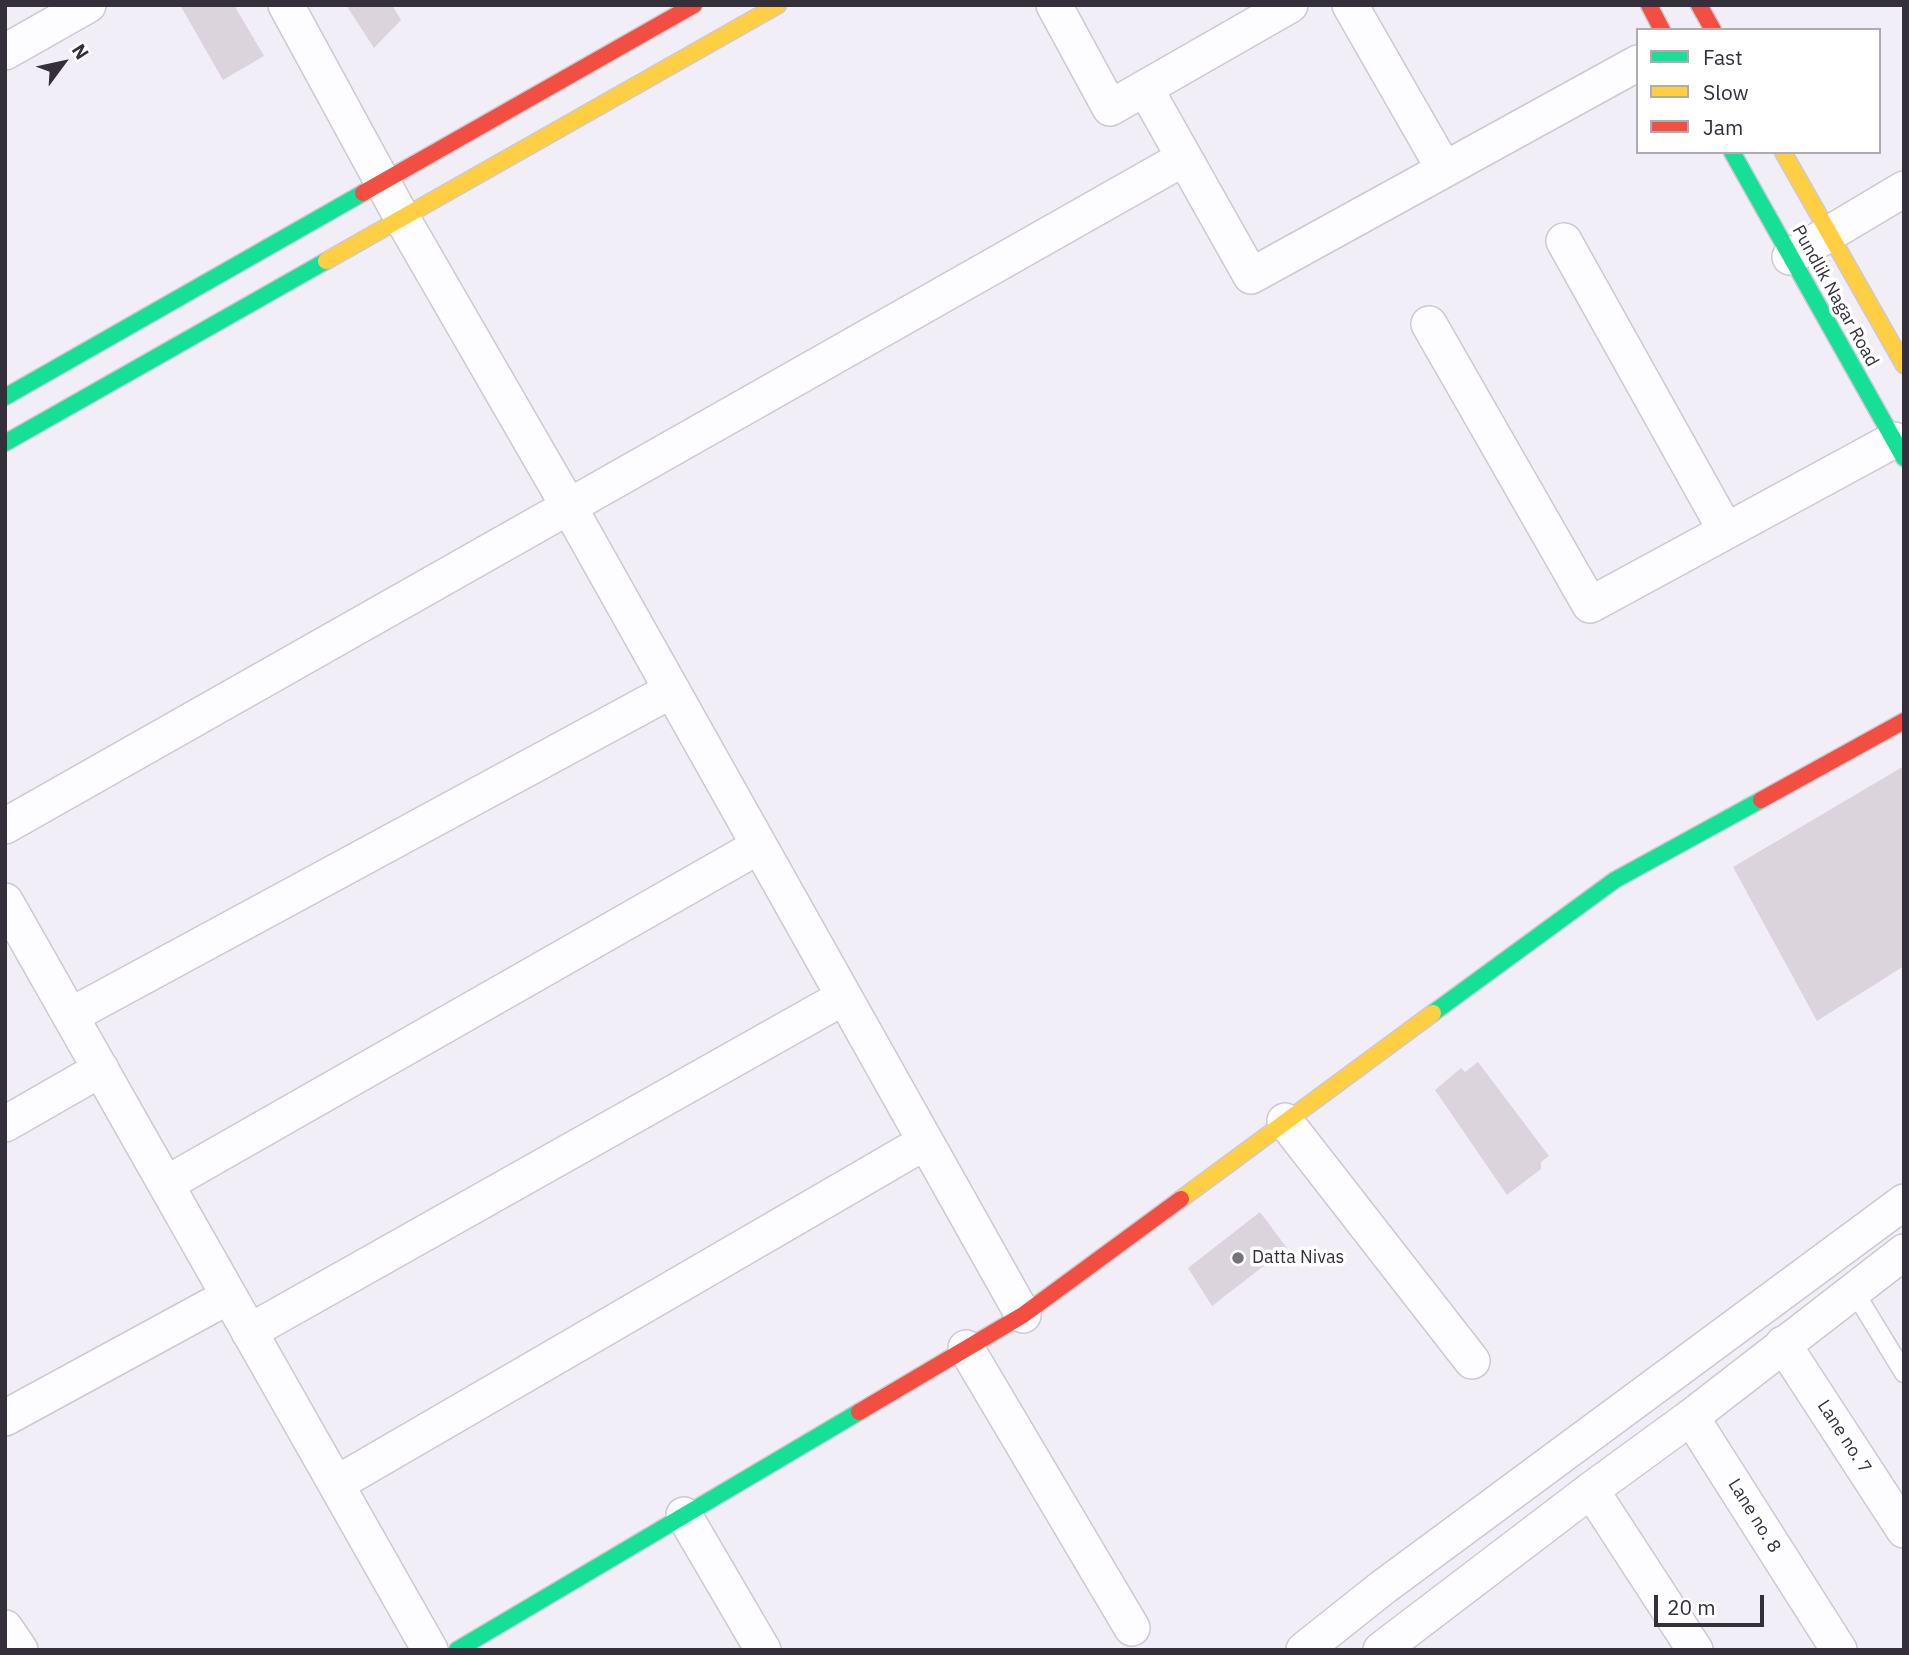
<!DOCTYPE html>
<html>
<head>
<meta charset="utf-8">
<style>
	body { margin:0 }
	#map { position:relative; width:1909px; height:1655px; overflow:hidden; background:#f2eef7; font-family:"IBM Plex Sans",sans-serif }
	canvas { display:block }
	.frame { position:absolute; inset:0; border:7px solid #342f3b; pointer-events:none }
	.legend { position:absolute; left:1636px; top:28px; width:245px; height:126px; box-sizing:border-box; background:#fff; border:2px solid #aeacb1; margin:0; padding:9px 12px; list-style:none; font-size:21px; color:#342f3b }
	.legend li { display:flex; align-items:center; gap:14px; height:35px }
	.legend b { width:35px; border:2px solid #aeacb1 }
	.north { position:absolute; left:28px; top:28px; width:70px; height:70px; -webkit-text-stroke:5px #fff; paint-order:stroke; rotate:57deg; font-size:19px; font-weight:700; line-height:28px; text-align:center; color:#342f3b }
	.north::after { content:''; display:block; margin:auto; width:24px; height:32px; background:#342f3b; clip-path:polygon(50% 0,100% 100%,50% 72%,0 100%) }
	.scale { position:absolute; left:1654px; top:1595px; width:110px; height:32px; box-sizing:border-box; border:4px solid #342f3b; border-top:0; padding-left:9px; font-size:21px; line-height:24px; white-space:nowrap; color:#342f3b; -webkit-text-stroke:5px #fff; paint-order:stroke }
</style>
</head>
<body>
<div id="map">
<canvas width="1909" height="1655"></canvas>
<div class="frame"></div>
<ul class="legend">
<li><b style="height:9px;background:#16e098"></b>Fast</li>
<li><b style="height:9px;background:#ffcf43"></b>Slow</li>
<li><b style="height:9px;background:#f24e42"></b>Jam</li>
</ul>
<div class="north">N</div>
<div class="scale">20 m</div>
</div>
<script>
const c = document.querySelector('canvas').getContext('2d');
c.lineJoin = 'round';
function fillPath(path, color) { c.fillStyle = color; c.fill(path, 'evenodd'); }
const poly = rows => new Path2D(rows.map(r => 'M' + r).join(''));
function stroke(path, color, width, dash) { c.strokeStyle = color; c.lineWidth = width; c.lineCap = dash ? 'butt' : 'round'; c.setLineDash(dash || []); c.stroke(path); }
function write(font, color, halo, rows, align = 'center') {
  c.font = font + ' "IBM Plex Sans",sans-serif'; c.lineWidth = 7; c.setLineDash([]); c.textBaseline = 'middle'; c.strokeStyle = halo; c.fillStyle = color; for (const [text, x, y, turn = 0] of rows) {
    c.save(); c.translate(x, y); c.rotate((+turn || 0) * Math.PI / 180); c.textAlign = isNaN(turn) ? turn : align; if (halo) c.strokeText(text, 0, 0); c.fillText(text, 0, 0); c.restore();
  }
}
fillPath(poly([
	[180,5,234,5,264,56,223,80],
	[346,5,392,5,401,20,374,48],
	[1904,766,1904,966,1817,1021,1733,867],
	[1478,1062,1549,1156,1541,1162,1541,1169,1507,1195,1435,1090,1461,1068,1465,1072],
	[1260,1212,1287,1248,1212,1306,1188,1268]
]), '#dbd4dd');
const lane = poly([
	[1854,1291,1904,1373]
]);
const street = poly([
	[286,5,402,218,569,507,1023,1315],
	[1054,5,1110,108,1290,5],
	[1350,5,1444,169],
	[5,52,88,5],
	[1145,88,1251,276,1638,63],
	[1564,241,1726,531],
	[1790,257,1904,189],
	[1429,324,1590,605,1894,440],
	[5,826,1184,158],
	[5,901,430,1650],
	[70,1016,672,690],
	[1285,1121,1472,1361],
	[5,1124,101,1069],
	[166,1184,759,846],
	[249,1332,844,997],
	[1783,1344,1904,1530],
	[966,1348,1132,1628],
	[1691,1417,1839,1650],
	[5,1418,229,1296],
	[336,1484,925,1142],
	[1591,1490,1695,1650],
	[684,1515,763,1650],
	[5,1628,20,1650],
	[1304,1650,1382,1588,1904,1202],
	[1381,1650,1591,1490,1691,1417,1904,1252]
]);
const fast = poly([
	[1732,152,1904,458],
	[5,397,363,193],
	[5,443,326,261],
	[1433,1013,1615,880,1761,800],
	[457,1650,859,1412]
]);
const slow = poly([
	[1783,152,1904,365],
	[326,261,778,5],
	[1181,1199,1433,1013]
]);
const jam = poly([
	[1649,5,1662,30],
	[1699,5,1713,30],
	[363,193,694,5],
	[1761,800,1904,721],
	[859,1412,1023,1315,1181,1199]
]);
stroke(lane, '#cdc9d2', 21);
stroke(street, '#cdc9d2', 38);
stroke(fast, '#cdc9d2', 19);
stroke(slow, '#cdc9d2', 19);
stroke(jam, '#cdc9d2', 19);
stroke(lane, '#fdfcfe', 18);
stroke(street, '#fdfcfe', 35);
stroke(fast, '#16e098', 16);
stroke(slow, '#ffcf43', 16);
stroke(jam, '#f24e42', 16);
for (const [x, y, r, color] of [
	[1238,1258,7,"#76727d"]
]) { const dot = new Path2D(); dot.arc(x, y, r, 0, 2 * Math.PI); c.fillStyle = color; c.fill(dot); stroke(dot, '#fff', 2.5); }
write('18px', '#342f3b', '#fff', [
	["Pundlik Nagar Road",1835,296,61],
	["Lane no. 7",1844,1437,57],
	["Lane no. 8",1754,1516,58]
]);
write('18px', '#342f3b', '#fff', [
	["Datta Nivas",1252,1258]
], 'left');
</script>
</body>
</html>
